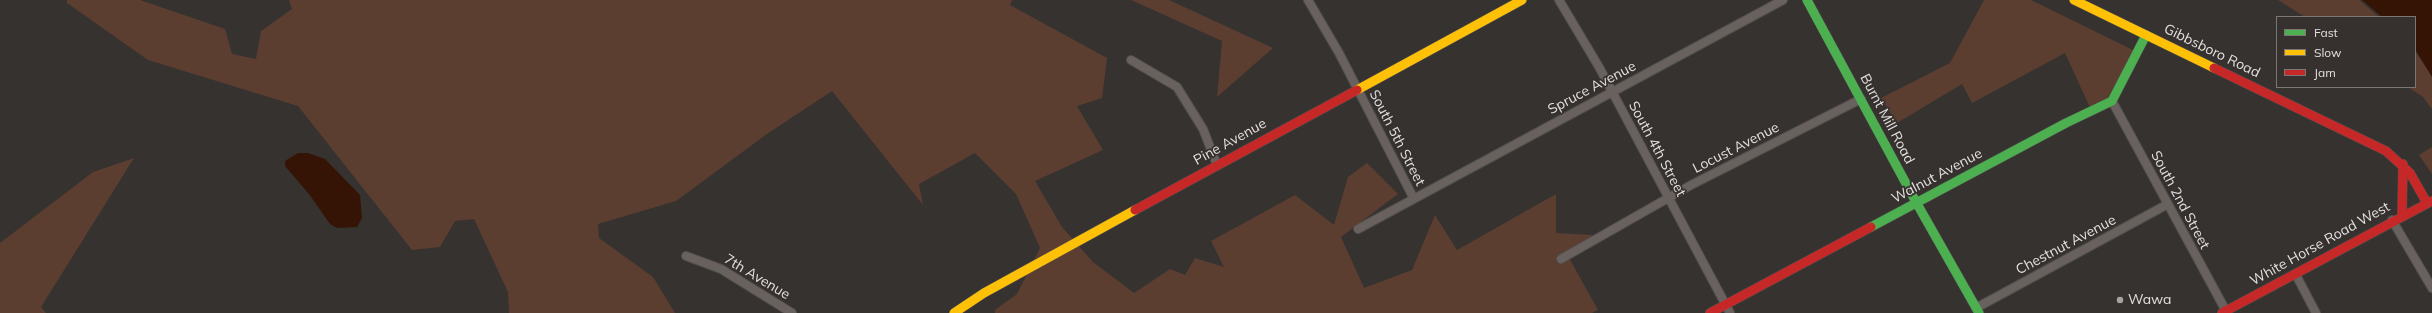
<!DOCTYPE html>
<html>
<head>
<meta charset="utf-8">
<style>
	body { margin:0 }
	#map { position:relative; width:2432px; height:313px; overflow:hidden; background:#353230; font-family:Mulish,sans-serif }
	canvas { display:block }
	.legend { position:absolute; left:2276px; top:16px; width:140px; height:72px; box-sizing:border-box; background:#36312f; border:1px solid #7b7775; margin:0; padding:5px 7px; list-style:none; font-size:12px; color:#e3e0df }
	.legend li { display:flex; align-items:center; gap:8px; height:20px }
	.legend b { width:20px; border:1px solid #7b7775 }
</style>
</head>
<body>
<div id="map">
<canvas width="2432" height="313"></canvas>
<ul class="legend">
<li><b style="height:5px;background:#4caf50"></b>Fast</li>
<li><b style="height:5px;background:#ffc107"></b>Slow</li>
<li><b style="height:5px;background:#c62828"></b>Jam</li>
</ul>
</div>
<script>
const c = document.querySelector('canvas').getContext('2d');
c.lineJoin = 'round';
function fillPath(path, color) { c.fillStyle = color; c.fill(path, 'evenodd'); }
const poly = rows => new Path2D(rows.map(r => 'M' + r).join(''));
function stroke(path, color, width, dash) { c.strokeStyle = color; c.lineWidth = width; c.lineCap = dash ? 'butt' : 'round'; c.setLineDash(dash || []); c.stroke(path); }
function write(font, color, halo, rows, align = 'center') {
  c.font = font + ' Mulish,sans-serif'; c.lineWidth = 3.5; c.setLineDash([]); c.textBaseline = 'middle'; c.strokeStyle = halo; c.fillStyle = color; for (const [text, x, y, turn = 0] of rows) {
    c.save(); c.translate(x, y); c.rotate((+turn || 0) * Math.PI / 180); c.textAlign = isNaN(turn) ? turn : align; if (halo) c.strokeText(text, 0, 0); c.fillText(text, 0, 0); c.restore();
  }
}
fillPath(poly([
	[67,0,140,0,225,29,232,54,256,59,261,31,292,9,289,0,1012,0,1010,5,1107,58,1102,98,1077,106,1103,150,1035,181,1062,227,1093,262,1134,293,1170,269,1185,275,1195,258,1224,267,1211,241,1295,195,1334,225,1348,177,1367,163,1398,194,1341,237,1364,288,1412,270,1435,215,1457,250,1556,194,1556,233,1593,235,1568,256,1598,310,1592,313,995,313,995,310,1017,294,1040,248,1016,194,975,153,919,184,923,205,832,91,767,134,676,201,598,224,599,238,653,277,675,313,509,313,508,292,474,219,455,221,440,247,412,250,298,106,148,60,67,3],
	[1131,0,1169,0,1273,48,1217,97,1222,41],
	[1984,0,2031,0,2137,52,2115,97,2092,112,2065,53,1972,103,1962,84,1897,123,1881,98,1950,63],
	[2278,0,2359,0,2379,17,2305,17],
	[2415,51,2432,76,2432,109,2423,97,2408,87,2415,87],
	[2432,147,2432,174,2419,155],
	[134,158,41,307,46,313,0,313,0,243,93,172]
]), '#5c3e31');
fillPath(poly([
	[2362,0,2432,0,2432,77,2415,49,2415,17,2382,17],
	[298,153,308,153,325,159,360,195,362,218,357,227,337,228,330,224,309,194,285,166,285,161]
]), '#351406');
const street = poly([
	[1308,0,1339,53,1414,199],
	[1559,0,1599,67,1730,313],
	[1131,60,1177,87,1203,129,1217,165],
	[2112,101,2226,311],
	[2392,220,2432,288],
	[1358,229,1783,0],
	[686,256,721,269,792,313],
	[1561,259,1691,185,1861,99],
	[2296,275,2316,313],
	[1976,308,2168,204]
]);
const fast = poly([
	[1807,0,1916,202,1979,313],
	[1871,227,2066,123,2112,101,2146,35]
]);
const slow = poly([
	[2074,0,2214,68],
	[1357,90,1522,0],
	[954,313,984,293,1135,210]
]);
const jam = poly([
	[2214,68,2386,151,2410,173,2427,203],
	[1135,210,1357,90],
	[2402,215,2403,164],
	[1710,313,1871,227],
	[2222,313,2432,201]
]);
stroke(street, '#504e4d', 10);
stroke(fast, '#504e4d', 10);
stroke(slow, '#504e4d', 10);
stroke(jam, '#504e4d', 10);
stroke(street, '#69615d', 8);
stroke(fast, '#4caf50', 9);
stroke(slow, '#ffc107', 9);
stroke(jam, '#c62828', 9);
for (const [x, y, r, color] of [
	[2120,300,4,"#a6a3a2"]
]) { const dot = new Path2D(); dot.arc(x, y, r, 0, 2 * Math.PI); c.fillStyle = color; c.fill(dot); stroke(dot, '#36312f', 1.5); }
write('14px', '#e3e0df', '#36312f', [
	["Gibbsboro Road",2212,51,26],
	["Spruce Avenue",1592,88,-28],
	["Burnt Mill Road",1887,119,62],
	["South 5th Street",1397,138,63],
	["Pine Avenue",1230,142,-29],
	["Locust Avenue",1736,148,-27],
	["South 4th Street",1657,149,62],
	["Walnut Avenue",1937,176,-28],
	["South 2nd Street",2180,200,62],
	["White Horse Road West",2320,244,-29],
	["Chestnut Avenue",2066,245,-28],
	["7th Avenue",757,277,31]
]);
write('14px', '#e3e0df', '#36312f', [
	["Wawa",2128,300]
], 'left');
</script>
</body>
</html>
